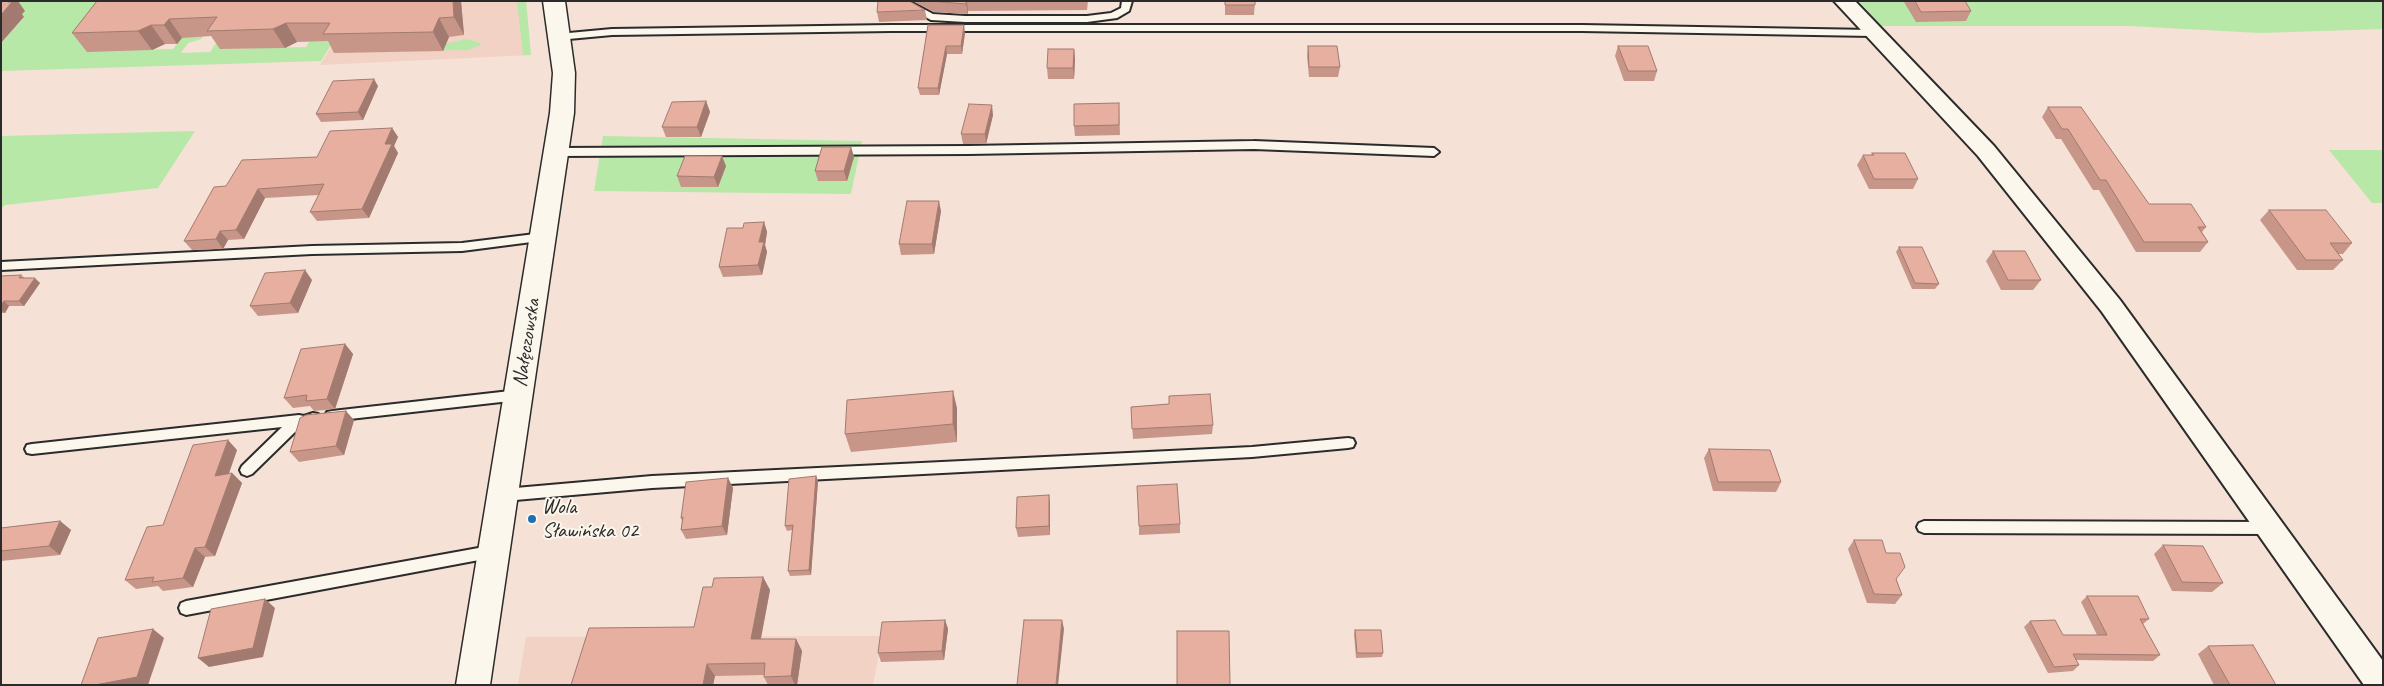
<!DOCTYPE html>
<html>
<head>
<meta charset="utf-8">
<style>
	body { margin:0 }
	#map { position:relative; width:2384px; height:686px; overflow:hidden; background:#f5e1d5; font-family:Caveat,sans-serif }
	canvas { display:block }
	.frame { position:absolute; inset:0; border:2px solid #2b2b2b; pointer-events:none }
</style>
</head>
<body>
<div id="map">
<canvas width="2384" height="686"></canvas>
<div class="frame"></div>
</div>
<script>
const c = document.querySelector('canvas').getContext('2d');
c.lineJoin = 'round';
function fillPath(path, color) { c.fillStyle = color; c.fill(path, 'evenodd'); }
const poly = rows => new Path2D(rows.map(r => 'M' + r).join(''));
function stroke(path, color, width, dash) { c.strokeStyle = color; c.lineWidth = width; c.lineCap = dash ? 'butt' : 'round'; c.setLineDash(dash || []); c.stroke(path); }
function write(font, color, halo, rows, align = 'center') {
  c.font = font + ' Caveat,sans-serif'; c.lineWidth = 4; c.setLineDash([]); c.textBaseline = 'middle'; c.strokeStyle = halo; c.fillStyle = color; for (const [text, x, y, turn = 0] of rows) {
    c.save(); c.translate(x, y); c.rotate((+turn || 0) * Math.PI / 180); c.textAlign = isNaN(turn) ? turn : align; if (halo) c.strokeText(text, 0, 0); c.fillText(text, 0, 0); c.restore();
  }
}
fillPath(poly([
	[359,1,526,1,531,55,320,65],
	[882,636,873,685,518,685,526,637]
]), '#f1d2c5');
fillPath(poly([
	[1,1,119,1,88,51,173,49,182,38,228,1,201,39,188,43,181,53,210,52,229,24,221,49,306,47,313,35,358,1,321,61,1,71,1,43,24,18],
	[517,1,526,1,531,55,523,55],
	[1859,1,2383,1,2383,29,2260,33,2130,26,1881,26],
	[467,39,480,43,481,45,468,50,411,51],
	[195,131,158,188,5,205,1,209,1,136],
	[603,136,862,141,851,194,594,191],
	[2329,150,2383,150,2383,203,2372,203]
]), '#b7e8a8');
const lane = poly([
	[896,1,909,1,933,14,965,16,1087,16,1111,13,1121,8,1122,1,1132,1,1129,11,1117,18,1087,22,965,22,931,20,896,1],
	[891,25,1582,25,1872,30,1877,33,1872,36,1582,31,891,31,612,35,558,40,553,37,558,34,612,29,891,25],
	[1254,141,1434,148,1439,152,1434,156,1254,149,968,154,557,156,552,152,557,148,968,146,1254,141],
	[543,233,547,234,549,237,547,240,462,251,312,254,1,270,1,262,312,246,462,243,543,233],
	[519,390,524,391,525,395,524,399,519,400,332,421,327,420,325,416,327,412,332,411,519,390],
	[313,413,318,414,320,418,318,422,295,432,252,474,247,476,242,474,240,470,242,466,282,427,32,454,27,453,25,449,27,445,32,444,299,415,304,416,313,413],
	[1348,438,1353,439,1355,443,1353,447,1348,448,1252,457,652,488,504,501,499,499,497,495,499,491,504,489,652,476,1252,447,1348,438],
	[1924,521,2271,522,2276,524,2278,528,2276,532,2271,534,1924,533,1919,531,1917,527,1919,523,1924,521],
	[495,545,500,547,502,551,500,555,495,557,186,615,181,613,179,608,181,603,186,601,495,545]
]);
const street = poly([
	[1834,1,1855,1,1994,146,2120,300,2383,661,2383,685,2364,685,2102,312,1978,156,1834,1]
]);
const secondary = poly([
	[543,1,565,1,575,73,574,113,490,685,456,685,550,113,553,73,543,1]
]);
stroke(lane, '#2b2b2b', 4);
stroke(street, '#2b2b2b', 4);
stroke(secondary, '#2b2b2b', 3);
fillPath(lane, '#fbf7ec');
fillPath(street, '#fbf7ec');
fillPath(secondary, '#fbf7ec');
fillPath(poly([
	[97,1,461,1,464,35,449,37,443,51,334,53,328,41,297,42,285,48,220,49,211,36,182,38,177,44,165,44,152,50,87,52,72,33],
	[912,1,1088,1,1087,10,968,11,968,14,934,12],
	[1225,1,1255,1,1254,15,1225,15],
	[1904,1,1965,1,1971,11,1966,21,1916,22,1904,2],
	[925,10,927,20,879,22,877,12],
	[928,25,965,33,962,54,947,54,939,95,920,95,918,88],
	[1308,46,1340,67,1338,77,1309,77,1307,56],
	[1618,46,1657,71,1654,81,1624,81,1615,56],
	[1074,49,1075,60,1074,79,1048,79,1047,68],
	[378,86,363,120,321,122,316,114],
	[706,101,710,112,701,137,666,137,662,127],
	[1119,103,1120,135,1075,136,1074,126],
	[2048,107,2149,204,2206,227,2202,232,2208,242,2200,252,2136,252,2099,190,2093,190,2061,139,2056,139,2042,117],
	[993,115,986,144,963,144,961,134],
	[392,128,398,137,394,146,398,153,369,218,317,221,310,212,319,195,265,198,244,239,228,240,223,249,192,250,184,241,226,186,317,157],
	[851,147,854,157,847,181,818,181,815,171],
	[1872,153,1918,179,1913,189,1869,189,1857,165,1863,155,1871,155],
	[726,166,718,187,681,187,677,176],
	[2269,210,2352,243,2343,254,2338,254,2343,260,2333,270,2297,270,2260,220],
	[941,211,934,254,901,255,899,244],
	[764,222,767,232,765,245,767,252,762,275,723,277,719,267,743,228],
	[1899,247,1939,284,1935,289,1912,289,1896,252],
	[1993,251,2041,280,2033,290,2001,290,1986,261],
	[21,275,25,278,40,283,24,306,9,306,5,313,1,313,1,276],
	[312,280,298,313,258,316,250,306],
	[345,344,353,354,335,409,314,411,310,406,293,408,284,398],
	[1169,396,1213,425,1212,434,1133,439,1131,407,1169,404],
	[957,408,957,442,851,452,845,434],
	[354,420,344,455,299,462,290,452],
	[1709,449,1781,482,1776,492,1713,491,1704,458],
	[237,450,228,474,232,473,242,483,215,556,205,557,193,587,163,591,158,586,136,589,125,580],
	[816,476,818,481,811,575,790,576,788,571,792,530,787,531,785,526],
	[728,478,733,488,727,535,686,539,681,530,682,521,681,518],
	[1049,495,1050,504,1050,535,1018,537,1016,528],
	[60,521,71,530,60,555,1,561,1,528],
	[1180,524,1180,533,1139,535,1139,526],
	[1854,540,1896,579,1902,595,1895,604,1867,603,1848,549],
	[2163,545,2223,583,2212,592,2172,591,2154,554],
	[763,577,770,590,761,639,796,639,802,651,797,685,768,685,764,677,764,675,715,676,713,685,571,685,694,627,712,587],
	[2087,596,2149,619,2143,624,2160,655,2153,661,2076,660,2079,665,2073,671,2048,673,2024,627,2030,621,2063,635,2097,635,2081,602],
	[945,620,948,629,944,660,881,662,878,653],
	[1355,630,1383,653,1382,657,1356,658,1354,634],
	[2208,646,2276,685,2214,685,2198,654]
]), '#c79689');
fillPath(poly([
	[9,1,18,1,25,11,22,14,24,17,1,43,1,15],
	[453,1,461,1,464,35,454,17],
	[967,1,968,11,968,14,966,4],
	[439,18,449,37,443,51,433,32],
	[169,19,182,38,177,44,164,25],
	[286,23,297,42,285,48,273,29],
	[151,25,165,44,152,50,138,31],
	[964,25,965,33,962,54,961,46],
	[946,46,947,54,939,95,938,88],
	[1074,49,1075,60,1074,79,1073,68],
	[374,79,378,86,363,120,358,112],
	[706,101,710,112,701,137,697,127],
	[992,105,993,115,986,144,985,134],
	[392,128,398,137,394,146,398,153,369,218,362,209,385,144],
	[851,147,854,157,847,181,844,171],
	[722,156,726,166,718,187,714,177],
	[258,189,265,198,244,239,236,230],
	[939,201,941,211,934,254,932,244],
	[764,222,767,232,765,245,767,252,762,275,758,265,759,242],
	[220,231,228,240,223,249,216,239],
	[305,270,312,280,298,313,290,303],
	[35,278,40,283,24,306,19,301],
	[4,301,9,306,5,313,1,310,1,305],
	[345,344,353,354,335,409,327,399],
	[953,391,957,408,957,442,953,424],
	[346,411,354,420,344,455,336,446],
	[228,440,237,450,225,485,215,476],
	[232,473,242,483,215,556,205,547],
	[816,476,818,481,811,575,809,570],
	[728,478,733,488,727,535,722,526],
	[1049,495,1050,504,1050,535,1049,526],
	[60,521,71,530,60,555,49,546],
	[195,548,205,557,193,587,183,578],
	[763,577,770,590,758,652,751,639],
	[265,599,275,608,263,657,209,667,198,658],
	[945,620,948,629,944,660,942,651],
	[1062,620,1064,629,1058,685,1056,685],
	[153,629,164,638,148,685,95,685],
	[796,639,802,651,797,685,795,685,791,676],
	[707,664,715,676,713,685,703,685]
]), '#a27a6f');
const building = poly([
	[1,1,9,1,8,2,12,2,1,15,1,1],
	[97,1,453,1,454,17,439,18,433,32,323,34,330,23,286,23,273,29,207,31,217,17,169,19,164,25,151,25,138,31,72,33,97,1],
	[878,1,909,1,925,10,877,12,878,1],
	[930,1,966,1,966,4,930,1],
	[1225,1,1255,1,1255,5,1225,5,1225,1],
	[1915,1,1965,1,1971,11,1921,12,1915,1],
	[928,25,964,25,961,46,946,46,938,88,918,88,928,25],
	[1308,46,1337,46,1340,67,1309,67,1308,46],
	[1618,46,1648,46,1657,71,1628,71,1618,46],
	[1048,49,1074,49,1073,68,1047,68,1048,49],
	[374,79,358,112,316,114,333,81,374,79],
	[706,101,697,127,662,127,672,102,706,101],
	[1119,103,1119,125,1074,126,1074,104,1119,103],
	[969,104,992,105,985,134,961,134,969,104],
	[2048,107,2081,107,2149,204,2191,204,2206,227,2198,227,2208,242,2144,242,2106,180,2100,180,2068,129,2062,129,2048,107],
	[392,128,385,144,392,144,362,209,310,212,324,184,258,189,236,230,220,231,216,239,184,241,214,187,226,186,242,160,317,157,330,131,392,128],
	[822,147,851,147,844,171,815,171,822,147],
	[1872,153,1905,153,1918,179,1874,179,1863,155,1874,155,1872,153],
	[685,156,722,156,714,177,677,176,685,156],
	[907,201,939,201,932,244,899,244,907,201],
	[2269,210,2326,210,2352,243,2330,243,2343,260,2306,260,2269,210],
	[764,222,759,242,764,242,758,265,719,267,727,228,743,228,744,223,764,222],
	[1899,247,1922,247,1939,284,1915,283,1899,247],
	[1993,251,2025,251,2041,280,2008,280,1993,251],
	[305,270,290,303,250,306,265,273,305,270],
	[21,275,19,278,35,278,19,301,4,301,1,305,1,276,21,275],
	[345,344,327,399,306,401,307,395,284,398,301,349,345,344],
	[953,391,953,424,845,434,847,400,953,391],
	[1210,394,1213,425,1132,429,1131,407,1169,404,1169,396,1210,394],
	[346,411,336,446,290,452,300,418,306,415,346,411],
	[228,440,215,476,232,473,205,547,195,548,183,578,152,582,154,577,125,580,147,527,163,525,193,445,228,440],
	[1709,449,1770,450,1781,482,1718,482,1709,449],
	[816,476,809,570,788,571,793,525,785,526,789,479,816,476],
	[728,478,722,526,681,530,683,517,681,518,686,482,728,478],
	[1177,484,1180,524,1139,526,1137,486,1177,484],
	[1049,495,1049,526,1016,528,1017,497,1049,495],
	[60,521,49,546,1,551,1,528,60,521],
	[1854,540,1882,540,1886,553,1900,553,1905,567,1896,579,1902,595,1874,594,1854,540],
	[2163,545,2203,546,2223,583,2182,582,2163,545],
	[763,577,751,639,796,639,791,676,764,677,765,663,707,664,703,685,571,685,589,628,694,627,703,587,712,587,714,578,763,577],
	[2087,596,2138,596,2149,619,2140,619,2160,655,2073,654,2079,665,2054,667,2030,621,2055,620,2063,635,2107,635,2087,596],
	[265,599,253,648,198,658,211,609,265,599],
	[945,620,942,651,878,653,882,622,945,620],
	[1024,620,1062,620,1056,685,1017,685,1024,620],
	[153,629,137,677,95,685,81,685,98,638,153,629],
	[1355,630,1381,630,1383,653,1357,653,1355,630],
	[1177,631,1229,631,1230,685,1177,685,1177,631],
	[2253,645,2276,685,2230,685,2208,646,2253,645]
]);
fillPath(building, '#e7af9f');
stroke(building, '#a27a6f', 1);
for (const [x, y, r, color] of [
	[532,519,5,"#1f6fb2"]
]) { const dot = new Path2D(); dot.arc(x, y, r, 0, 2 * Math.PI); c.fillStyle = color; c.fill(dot); stroke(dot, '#fbf7ec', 2); }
write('21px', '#2b2b2b', '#fbf7ec', [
	["Nałęczowska",527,343,-81]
]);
write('21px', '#2b2b2b', '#fbf7ec', [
	["Wola",542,507],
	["Sławińska 02",542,531]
], 'left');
</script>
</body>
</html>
